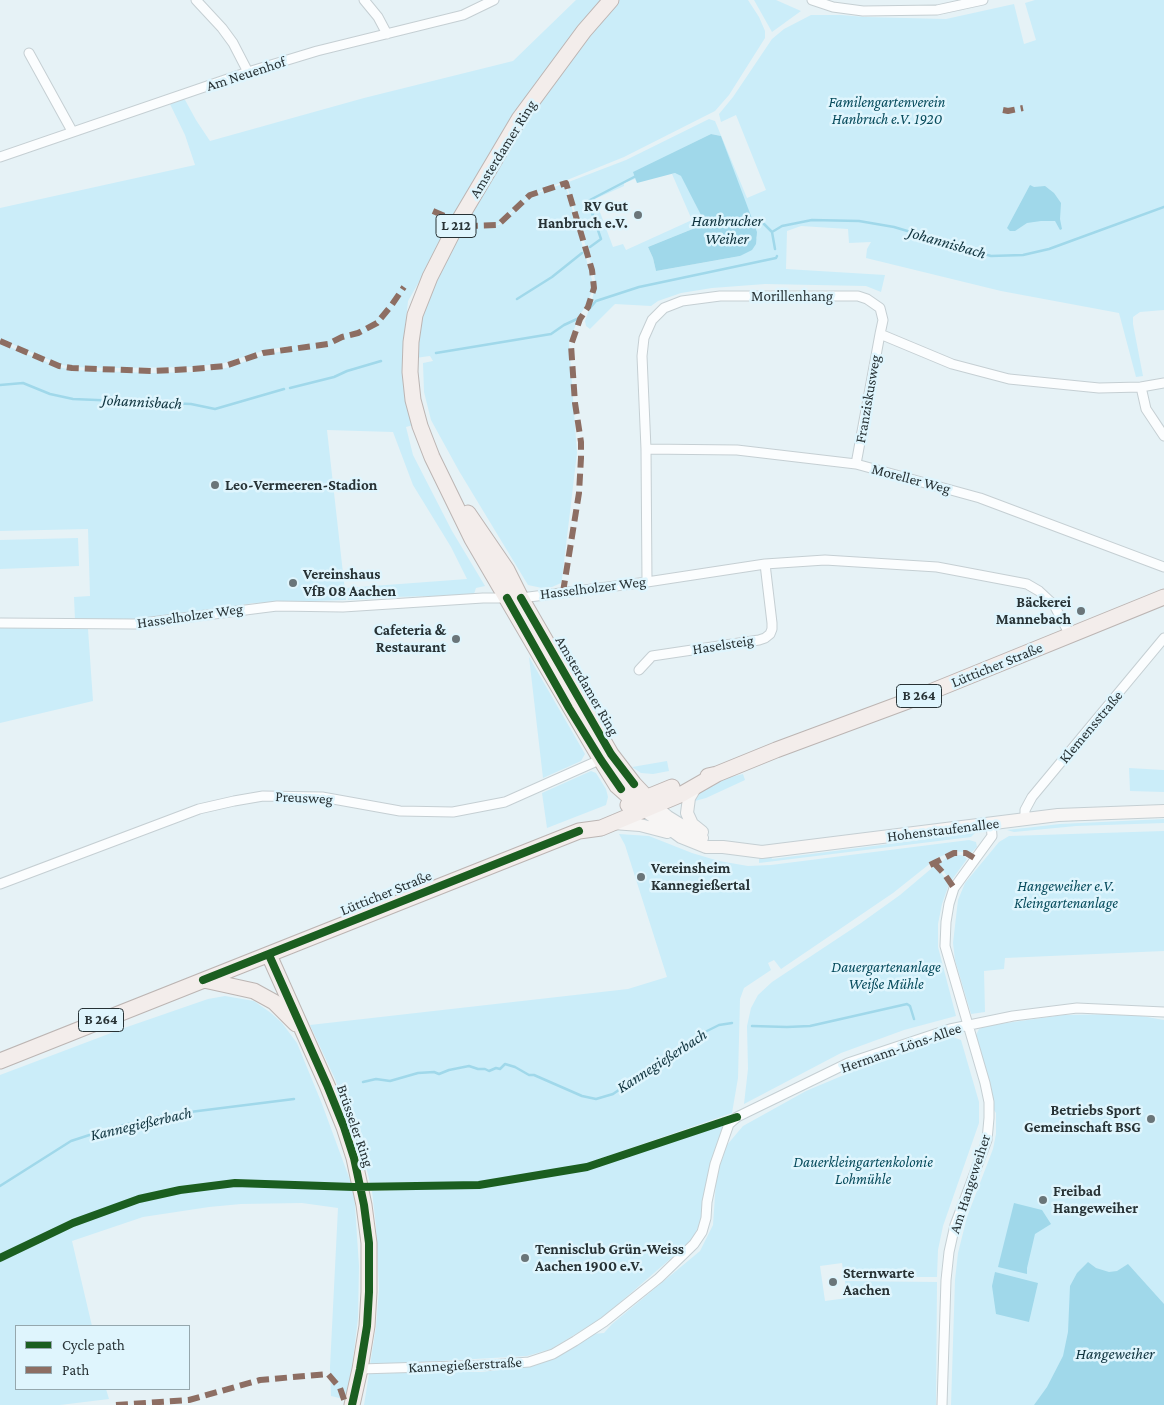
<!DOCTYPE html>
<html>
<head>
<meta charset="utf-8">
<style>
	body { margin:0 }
	#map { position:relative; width:1164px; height:1405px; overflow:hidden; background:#e6f2f6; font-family:"Crimson Pro",serif }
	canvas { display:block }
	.legend { position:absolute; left:15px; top:1325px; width:175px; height:65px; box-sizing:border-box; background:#dff5fd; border:1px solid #95a7ad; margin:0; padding:6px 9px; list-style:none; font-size:15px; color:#273235 }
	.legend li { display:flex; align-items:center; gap:10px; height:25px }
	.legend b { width:25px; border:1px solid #95a7ad }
</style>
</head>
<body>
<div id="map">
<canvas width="1164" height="1405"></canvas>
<ul class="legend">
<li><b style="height:6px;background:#1b5e20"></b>Cycle path</li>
<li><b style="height:6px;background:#8d6e63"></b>Path</li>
</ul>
</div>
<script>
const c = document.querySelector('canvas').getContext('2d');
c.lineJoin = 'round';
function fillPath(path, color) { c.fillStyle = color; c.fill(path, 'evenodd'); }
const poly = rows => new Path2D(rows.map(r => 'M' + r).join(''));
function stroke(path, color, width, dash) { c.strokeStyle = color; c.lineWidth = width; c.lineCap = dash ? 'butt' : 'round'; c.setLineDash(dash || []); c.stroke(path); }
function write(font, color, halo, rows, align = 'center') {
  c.font = font + ' "Crimson Pro",serif'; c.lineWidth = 5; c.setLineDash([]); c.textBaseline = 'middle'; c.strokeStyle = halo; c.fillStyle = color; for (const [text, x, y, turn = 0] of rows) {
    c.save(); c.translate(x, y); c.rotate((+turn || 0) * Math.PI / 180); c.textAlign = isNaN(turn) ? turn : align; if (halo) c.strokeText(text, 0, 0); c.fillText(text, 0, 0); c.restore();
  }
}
fillPath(poly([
	[576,0,603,0,446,235,408,301,402,359,404,387,413,425,406,427,413,455,452,531,485,586,476,588,474,594,470,595,393,597,348,600,346,588,467,579,451,547,413,485,393,432,327,430,346,600,253,603,180,616,138,620,75,620,74,597,90,596,88,529,0,531,0,343,59,367,72,370,152,373,193,372,226,368,263,355,289,350,288,346,263,351,224,363,193,367,114,368,72,367,59,364,0,339,0,208,195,165,185,135,169,102,184,98,196,120,210,141,364,98,513,61],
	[618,0,748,0,759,17,765,31,765,38,729,95,715,111,624,157,530,195,497,225,499,225,530,196,565,183,592,280,593,288,587,304,579,316,569,343,577,453,562,579,561,583,552,587,542,588,528,585,459,471,431,420,424,392,423,363,433,361,430,356,415,358,422,314,434,280,523,122,555,76],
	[754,0,776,0,801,11,772,32],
	[1035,0,1164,0,1164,310,1140,312,1133,317,1133,324,1143,376,1136,377,1119,313,1001,291,866,258,867,249,871,242,849,243,848,229,801,226,787,231,786,269,885,275,881,292,866,286,765,284,712,288,681,293,658,301,651,306,615,304,590,329,586,326,585,321,591,304,595,288,595,280,593,269,566,183,626,160,709,119,715,121,747,198,766,190,736,115,721,122,719,114,733,97,772,39,784,29,811,15,841,15,865,17,946,19,1014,4,1024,44,1036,40,1025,3],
	[711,134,721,136,757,238,740,256,656,271,653,258,648,247,695,228,702,221,702,217,683,177,675,173,672,174,692,220,626,250,623,244,613,247,595,199,624,186,624,183,635,179,637,183,634,172],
	[78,538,79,566,0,569,0,540],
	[0,626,88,629,93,701,0,723],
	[529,657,585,754,581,761,543,778],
	[667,761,669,771,653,774,641,773,632,767],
	[1129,768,1164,770,1164,792,1130,791],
	[591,771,596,773,606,789,608,797,606,805,547,828,542,793],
	[743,774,745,780,706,798,691,802,703,789,726,778],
	[1164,819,1164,823,1076,826,1014,832,1007,830,1060,824],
	[1164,831,1164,951,1005,958,1004,969,984,971,985,1012,971,1014,955,960,953,943,958,900,965,883,999,842,1009,836],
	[975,833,971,837,759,863,759,859,771,856,772,859],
	[619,834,649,836,692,853,719,861,748,866,771,865,969,840,976,842,977,847,971,853,954,851,937,858,893,893,781,969,774,960,768,963,771,970,744,988,740,999,738,1078,732,1113,585,1164,479,1182,370,1183,364,1158,335,1079,310,1025,628,989,667,977,625,845],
	[960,855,964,856,967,859,951,881,938,864,948,857],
	[933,866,938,868,949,884,942,904,938,924,938,947,956,1016,904,1030,841,1053,744,1104,748,1069,747,1026,751,1008,758,995,772,982,861,923,900,895,932,868],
	[225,996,254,1001,271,1013,282,1023,297,1043,322,1104,354,1191,359,1266,358,1318,348,1400,331,1396,330,1367,338,1208,302,1203,241,1204,209,1207,143,1217,72,1241,92,1326,16,1326,16,1389,106,1389,109,1399,60,1405,0,1405,0,1075,127,1027,208,999],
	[1130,1014,1164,1020,1164,1405,951,1405,955,1280,958,1253,967,1217,993,1149,996,1134,996,1113,994,1110,976,1035,979,1029,985,1026,1063,1015],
	[953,1037,961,1040,979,1102,979,1123,943,1226,938,1250,937,1277,844,1277,842,1263,820,1266,825,1301,847,1298,845,1281,937,1282,936,1405,364,1405,369,1374,423,1372,482,1372,529,1366,561,1355,592,1334,604,1333,612,1324,700,1251,713,1225,717,1166,727,1145,743,1126,806,1091,889,1056],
	[726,1124,703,1218,691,1241,602,1318,551,1349,527,1356,370,1365,376,1327,379,1289,376,1226,372,1191,479,1187,587,1170]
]), '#cbedf9');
fillPath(poly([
	[711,134,721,136,757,232,756,244,752,250,740,256,656,271,653,258,648,247,695,228,701,221,702,217,681,176,675,173,637,183,633,172],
	[1030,185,1034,187,1045,186,1054,193,1061,203,1060,219,1062,229,1060,230,1055,221,1041,221,1027,223,1015,231,1010,231,1007,228],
	[1014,1203,1042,1210,1051,1224,1035,1234,1027,1268,1027,1274,998,1267],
	[1088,1262,1096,1268,1109,1272,1117,1271,1128,1264,1164,1304,1164,1405,1034,1405,1047,1387,1063,1356,1068,1332,1070,1286,1077,1273],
	[995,1272,1038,1283,1029,1322,996,1314,992,1286]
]), '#a0d8ea');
stroke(poly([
	[760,220,772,232],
	[590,247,601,239,588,201,636,176],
	[775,249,772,232,782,226,812,220,859,221,894,227,991,256,1023,255,1049,249,1164,207],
	[517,299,552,277,582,253],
	[590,308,596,301,639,287,776,258,777,256],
	[436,353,551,334,564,325,577,319],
	[0,385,23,383,50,394,73,399,191,404,215,409,284,389],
	[290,388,334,377,347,371,381,361],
	[752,1026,787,1027,810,1026,907,1004,910,1006,914,1019],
	[363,1082,376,1079,390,1081,418,1073,434,1072,439,1074,449,1070,469,1066,478,1069,485,1069,489,1071,496,1068,500,1069,505,1064,515,1067,529,1075,534,1075,582,1096,596,1099,613,1094,697,1036,719,1025,732,1023],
	[0,1186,71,1141,111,1128,166,1115,294,1099]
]), '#a0d8ea', 2.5);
const street = poly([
	[196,0,222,28,233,43,248,72],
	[364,0,378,17,387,34],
	[812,0,833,7,863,11,937,10,983,0],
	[29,53,72,131],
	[0,157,248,72,317,51,463,15,494,0],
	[1141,387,1146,409,1164,436],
	[646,449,737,450,856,464,980,498,1164,567],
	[856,464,880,334],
	[647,582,646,449,642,356,644,338,652,320,664,308,682,301,720,296,858,296,867,299,880,308,883,320,880,334,952,364,1009,379,1099,388,1141,387,1164,383],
	[0,623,135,624,277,606,343,607,483,598,521,598,647,582,765,564,825,560,937,567,1027,584,1039,591,1054,605,1070,635],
	[639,670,652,656,759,640,765,638,770,634,772,629,772,623,765,564],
	[1025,819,1025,810,1032,797,1164,638],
	[0,884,199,809,234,801,263,796,322,797,400,811,453,812,505,802,604,758],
	[360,1369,492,1365,529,1362,553,1354,575,1341,604,1322,659,1278,694,1244,702,1232,706,1218,707,1202,715,1164,729,1124,737,1117,848,1063,950,1029,1013,1016,1077,1008,1164,1012],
	[942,1405,946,1280,949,1252,955,1225,987,1140,989,1118,989,1102,985,1083,945,946,946,922,949,904,954,888,992,836,991,823]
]);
const secondary = poly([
	[695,788,689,798,687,813,692,824,702,832],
	[655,806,668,817,702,838],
	[644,810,681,837,706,847,723,847,762,852,1058,815,1164,811],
	[613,823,640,825,667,832]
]);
const primary = poly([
	[611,0,584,31,519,119,458,222,430,277,415,315,411,342,410,372,413,400,420,426,432,457,472,539,601,760,617,786,644,810],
	[468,513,507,570,521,598,611,754,634,784,652,803],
	[708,776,717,774,776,750,908,701,1164,597],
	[628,805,672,787],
	[269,955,327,1085,344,1127,354,1158,364,1205,369,1243,369,1292,367,1326,360,1369,352,1405],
	[204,980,254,991,274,1002,296,1024],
	[0,1061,579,831,601,828,682,794,717,774]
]);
stroke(street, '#c5cfd3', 11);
stroke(secondary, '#c5cfd3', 14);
stroke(primary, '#bcb5b3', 17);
stroke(street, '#fbfdfe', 9);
stroke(secondary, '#f7f5f4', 12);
stroke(primary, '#f3edeb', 15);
stroke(poly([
	[1003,110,1008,111,1023,108],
	[433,211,467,226,498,225,530,195,566,183,592,270,594,288,588,307,580,319,571,345,575,403,581,442,581,458,579,493,563,592],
	[0,341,59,366,72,368,152,371,193,369,225,366,263,353,328,344,342,337,358,333,377,323,391,306,404,287],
	[934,863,945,875,954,888],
	[930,865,954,853,966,853,976,859],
	[116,1405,189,1400,260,1380,328,1374,340,1388,346,1405]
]), '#8d6e63', 6, [12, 6]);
stroke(poly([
	[507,598,569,708,601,760,621,789],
	[521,598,611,754,634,784],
	[269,955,327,1085,344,1127,354,1158,364,1205,369,1243,369,1292,367,1326,360,1369,352,1405],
	[203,980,579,831],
	[0,1258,73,1223,139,1199,180,1190,235,1183,354,1187,479,1185,587,1167,737,1117]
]), '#1b5e20', 8);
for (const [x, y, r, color] of [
	[638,215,5,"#6a7579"],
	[215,485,5,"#6a7579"],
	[293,583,5,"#6a7579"],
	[1081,611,5,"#6a7579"],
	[456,639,5,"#6a7579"],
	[641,877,5,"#6a7579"],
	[1151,1119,5,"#6a7579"],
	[1043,1200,5,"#6a7579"],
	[525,1258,5,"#6a7579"],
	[833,1282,5,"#6a7579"]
]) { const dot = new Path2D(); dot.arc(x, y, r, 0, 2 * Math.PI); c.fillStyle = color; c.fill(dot); stroke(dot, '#dff5fd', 2); }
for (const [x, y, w] of [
	[456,226,40],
	[919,696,45],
	[101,1020,45]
]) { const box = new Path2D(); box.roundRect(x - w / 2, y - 11.5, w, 23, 4); c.fillStyle = '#dff5fd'; c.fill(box); stroke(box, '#273235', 1); }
write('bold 14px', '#273235', null, [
	["L 212",456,226],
	["B 264",919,696],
	["B 264",101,1020]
]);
write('15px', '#273235', '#dff5fd', [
	["Am Neuenhof",246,74,-18],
	["Amsterdamer Ring",503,149,-58],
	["Morillenhang",792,296],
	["Franziskusweg",868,399,-80],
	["Moreller Weg",911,479,15],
	["Hasselholzer Weg",593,588,-7],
	["Hasselholzer Weg",190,616,-8],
	["Haselsteig",723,645,-9],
	["Lütticher Straße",997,665,-22],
	["Amsterdamer Ring",587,686,60],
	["Klemensstraße",1091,727,-50],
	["Preusweg",304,798,3],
	["Hohenstaufenallee",943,830,-7],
	["Lütticher Straße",386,893,-22],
	["Hermann-Löns-Allee",901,1048,-19],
	["Brüsseler Ring",355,1126,71],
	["Am Hangeweiher",970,1184,-72],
	["Kannegießerstraße",465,1365,-3]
]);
write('italic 15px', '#074b5c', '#dff5fd', [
	["Familengartenverein",887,102],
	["Hanbruch e.V. 1920",887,119],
	["Hangeweiher e.V.",1066,886],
	["Kleingartenanlage",1066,903],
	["Dauergartenanlage",886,967],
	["Weiße Mühle",886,984],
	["Dauerkleingartenkolonie",863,1162],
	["Lohmühle",863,1179]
]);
write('bold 15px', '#273235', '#dff5fd', [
	["RV Gut",628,206,"right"],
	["Hanbruch e.V.",628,223,"right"],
	["Leo-Vermeeren-Stadion",225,485],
	["Vereinshaus",303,574],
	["VfB 08 Aachen",303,591],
	["Bäckerei",1071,602,"right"],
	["Mannebach",1071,619,"right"],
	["Cafeteria &",446,630,"right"],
	["Restaurant",446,647,"right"],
	["Vereinsheim",651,868],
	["Kannegießertal",651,885],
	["Betriebs Sport",1141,1110,"right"],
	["Gemeinschaft BSG",1141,1127,"right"],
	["Freibad",1053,1191],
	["Hangeweiher",1053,1208],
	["Tennisclub Grün-Weiss",535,1249],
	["Aachen 1900 e.V.",535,1266],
	["Sternwarte",843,1273],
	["Aachen",843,1290]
], 'left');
write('italic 16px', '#0e323d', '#dff5fd', [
	["Hanbrucher",727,221],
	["Weiher",727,239],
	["Johannisbach",947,243,16],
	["Johannisbach",142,402,3],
	["Kannegießerbach",662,1061,-33],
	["Kannegießerbach",141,1124,-13],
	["Hangeweiher",1115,1354]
]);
</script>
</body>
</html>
